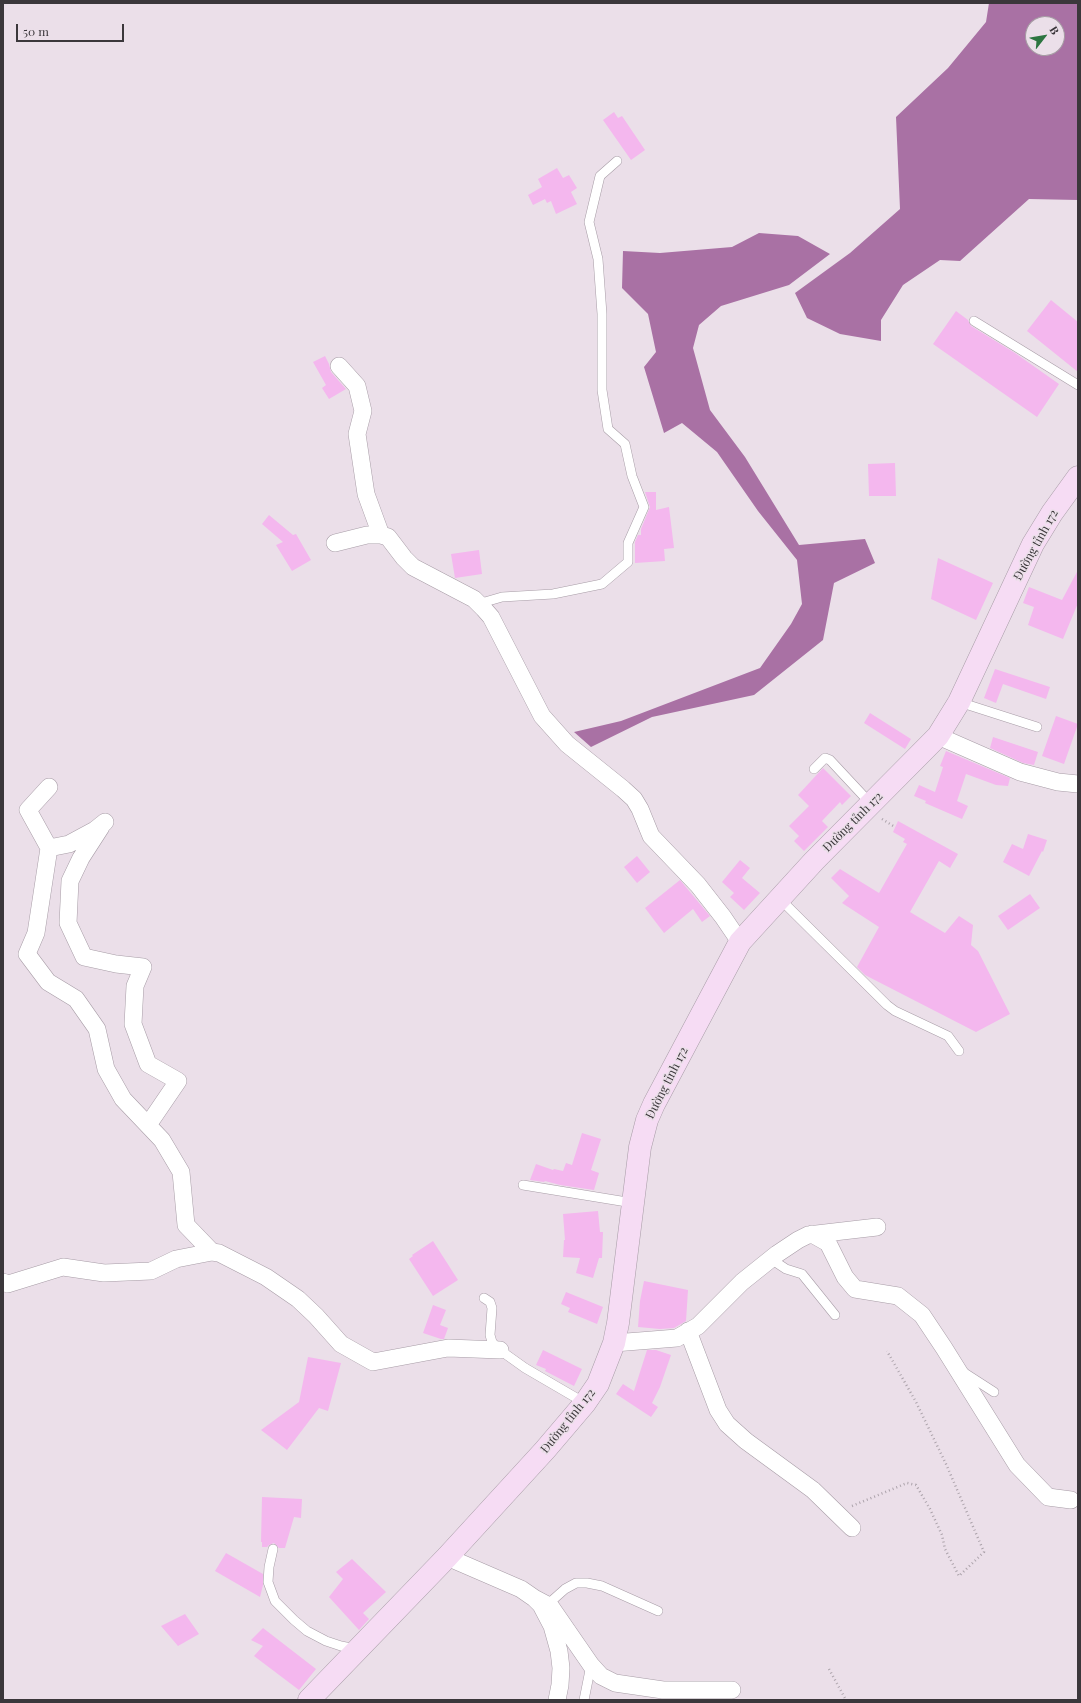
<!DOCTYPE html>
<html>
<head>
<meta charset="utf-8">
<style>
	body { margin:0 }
	#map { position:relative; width:1081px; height:1703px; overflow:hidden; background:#ebdfe9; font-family:"Playfair Display",serif }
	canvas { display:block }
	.frame { position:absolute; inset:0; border:4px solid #3b373b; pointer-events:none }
	.north { position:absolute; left:1025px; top:16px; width:40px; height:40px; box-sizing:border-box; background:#ebdfe9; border:1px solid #a59ca3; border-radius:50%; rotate:59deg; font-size:11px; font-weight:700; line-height:16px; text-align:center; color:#3b373b }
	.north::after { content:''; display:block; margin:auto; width:14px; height:18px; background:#2d7541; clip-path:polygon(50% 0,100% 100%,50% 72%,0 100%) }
	.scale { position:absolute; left:16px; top:24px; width:108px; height:18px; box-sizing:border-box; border:2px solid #3b373b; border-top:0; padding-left:5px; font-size:12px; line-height:14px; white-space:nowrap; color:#3b373b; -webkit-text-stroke:3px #ebdfe9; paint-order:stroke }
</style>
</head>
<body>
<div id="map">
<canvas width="1081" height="1703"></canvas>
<div class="frame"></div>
<div class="north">B</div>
<div class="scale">50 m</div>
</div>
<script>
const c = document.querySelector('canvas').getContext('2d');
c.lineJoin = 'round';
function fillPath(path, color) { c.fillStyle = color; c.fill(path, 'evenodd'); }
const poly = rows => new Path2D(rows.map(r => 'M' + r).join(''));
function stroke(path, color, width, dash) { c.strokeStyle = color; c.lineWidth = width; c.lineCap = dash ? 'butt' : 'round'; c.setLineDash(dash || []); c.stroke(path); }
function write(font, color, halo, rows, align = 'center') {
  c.font = font + ' "Playfair Display",serif'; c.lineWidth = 3; c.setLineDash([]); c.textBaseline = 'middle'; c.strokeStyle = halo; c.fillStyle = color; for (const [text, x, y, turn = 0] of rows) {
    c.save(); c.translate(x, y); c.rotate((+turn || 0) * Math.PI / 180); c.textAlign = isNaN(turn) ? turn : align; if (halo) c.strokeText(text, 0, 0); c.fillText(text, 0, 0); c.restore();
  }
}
fillPath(poly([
	[989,3,1078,3,1078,200,1029,199,960,261,940,260,903,285,881,320,881,341,840,334,807,318,795,293,850,253,900,209,896,117,948,68,986,22],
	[1033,24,1057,24,1057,48,1033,48],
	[759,233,798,236,830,254,789,285,721,306,699,325,693,348,710,410,745,457,799,545,865,539,875,563,834,583,823,640,754,695,652,717,591,747,574,732,621,721,760,668,791,624,802,604,797,560,758,511,717,452,682,423,664,433,644,367,656,352,648,314,622,288,623,251,660,253,732,247]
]), '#a971a4');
fillPath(poly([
	[614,112,618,118,622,116,645,150,631,160,603,120],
	[557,168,563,178,569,175,577,188,571,192,577,204,556,214,551,201,547,203,545,199,533,205,528,195,542,187,538,179],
	[1051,300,1078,322,1078,372,1027,331],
	[956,311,968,320,971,326,1015,353,1059,384,1037,417,933,344],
	[325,356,329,364,331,372,346,389,329,399,322,388,326,385,313,362],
	[895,463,896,496,869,496,868,464],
	[645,492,656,492,656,510,669,507,674,548,664,549,665,561,635,563,635,542,638,535,641,535,641,529,650,507],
	[269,515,293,535,296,534,311,560,292,571,276,545,283,542,262,524],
	[479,550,482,574,455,578,451,554],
	[938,558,993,583,976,620,931,599],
	[1078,570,1078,603,1063,639,1028,625,1034,607,1023,603,1029,587,1062,600],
	[995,669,1050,687,1046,699,1003,684,996,703,984,698],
	[870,713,911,739,905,749,864,723],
	[1056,716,1078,724,1064,764,1042,756],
	[993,737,1038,752,1034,765,1023,763,990,748],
	[946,751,1010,778,1008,786,996,785,966,774,957,801,968,806,962,819,925,803,926,801,914,796,919,785,935,792,943,767,940,766],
	[823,768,851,796,842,805,840,802,822,821,828,827,804,851,794,841,799,836,789,826,809,806,798,795],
	[898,821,958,854,950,868,939,861,910,912,945,933,959,916,973,925,971,945,978,951,1010,1014,976,1032,865,975,857,967,879,927,842,903,849,896,831,878,840,869,879,893,907,844,903,842,905,839,893,832],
	[1028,834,1047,840,1043,852,1042,851,1029,876,1003,862,1012,844,1023,849],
	[637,856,650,872,637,883,624,867],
	[740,860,750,868,742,878,760,893,744,910,730,897,734,893,722,882],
	[680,880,710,916,702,922,693,909,664,933,645,908],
	[1030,894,1040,908,1008,930,998,916],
	[582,1133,601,1139,591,1170,599,1173,594,1190,560,1185,545,1181,544,1182,530,1180,536,1164,553,1170,554,1169,563,1171,566,1163,572,1165],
	[598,1211,600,1232,603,1232,602,1258,599,1258,593,1278,576,1273,580,1258,563,1257,564,1240,565,1240,563,1214],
	[433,1241,458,1280,433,1296,409,1259,413,1256,412,1255],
	[644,1281,688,1290,686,1321,674,1328,660,1329,638,1327,640,1301],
	[566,1292,603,1307,597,1324,568,1312,570,1308,561,1304],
	[433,1305,446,1310,440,1325,448,1328,444,1339,441,1339,423,1333],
	[543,1350,582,1369,574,1386,545,1371,546,1369,536,1365],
	[647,1350,656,1350,671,1355,660,1387,652,1403,658,1407,651,1417,616,1394,623,1384,634,1391],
	[308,1357,341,1363,328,1411,319,1408,287,1450,261,1430,299,1402],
	[262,1497,302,1499,301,1518,294,1517,285,1548,279,1548,274,1543,269,1545,267,1547,262,1547,262,1542,261,1542],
	[226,1553,263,1574,263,1585,260,1597,215,1571],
	[352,1559,386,1592,363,1613,369,1619,359,1630,329,1597,343,1579,336,1572],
	[185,1614,199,1634,178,1646,161,1626],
	[263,1628,316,1669,299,1690,254,1656,263,1646,251,1640]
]), '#f4b7ee');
const lane = poly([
	[974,321,1078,385],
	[478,604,502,597,553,594,602,584,628,562,628,543,644,507,632,476,625,444,608,429,602,390,602,314,598,259,589,222,600,176,617,161],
	[959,702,1037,727],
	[814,769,825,758,830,760,871,804],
	[780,899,887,1005,895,1011,948,1036,959,1051],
	[523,1185,633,1203],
	[771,1259,786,1269,802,1274,835,1315],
	[484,1298,490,1302,492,1308,490,1335,492,1342,497,1348,525,1368,585,1403],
	[963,1372,994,1392],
	[273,1549,269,1567,268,1582,275,1601,294,1620,307,1631,326,1641,341,1646,356,1649],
	[547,1605,565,1589,576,1583,587,1583,602,1586,658,1611],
	[584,1700,591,1665]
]);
const street = poly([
	[339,366,357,386,363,411,357,434,366,494,381,535],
	[335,543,367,535,381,535,388,537,404,558,413,567,474,599,484,609,491,617,542,716,567,744,623,789,634,799,640,809,651,836,698,885,723,917,740,942],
	[938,736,1020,772,1058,782,1078,784],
	[49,787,28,810,49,848],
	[105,822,95,830,69,844,49,848,36,933,27,954,48,982,76,999,97,1029,106,1069,123,1099,162,1140,181,1172,186,1225,212,1252],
	[101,827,81,858,70,881,68,923,84,957,116,964,143,967,135,986,133,1024,148,1064,178,1081,148,1125],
	[812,1234,828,1243,845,1277,855,1289,898,1296,922,1315,944,1348,1017,1465,1048,1497,1071,1500],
	[3,1282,8,1284,63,1267,104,1273,151,1271,176,1259,212,1252,219,1253,266,1277,298,1299,316,1316,341,1344,373,1362,448,1348,500,1350],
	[688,1331,718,1410,727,1424,746,1441,813,1490,852,1528],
	[614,1343,677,1338,698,1326,742,1282,777,1254,798,1240,808,1235,877,1227],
	[447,1557,521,1589,534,1598,541,1605,552,1626,559,1651,561,1668,560,1685,557,1700],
	[534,1598,551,1607,591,1665,601,1676,615,1683,663,1690,732,1690]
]);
const secondary = poly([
	[309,1700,447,1557,545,1450,585,1403,598,1384,614,1343,618,1323,640,1147,647,1120,654,1104,740,942,814,861,938,736,959,702,1033,544,1052,513,1078,477]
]);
stroke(lane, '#a79ca6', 10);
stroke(street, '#a79ca6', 18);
stroke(secondary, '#a79ca6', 23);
stroke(poly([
	[882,819,895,827],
	[852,1506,907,1483,916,1485,930,1509,942,1535,945,1549,959,1576,984,1552,946,1464,916,1402,887,1351],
	[829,1669,846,1700]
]), '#aca3ab', 2.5, [1, 3]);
stroke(lane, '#fff', 9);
stroke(street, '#fff', 17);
stroke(secondary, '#f6dcf4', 22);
write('12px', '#3b373b', '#ebdfe9', [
	["Đường tỉnh 172",1036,545,-61],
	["Đường tỉnh 172",853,822,-45],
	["Đường tỉnh 172",667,1083,-63],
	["Đường tỉnh 172",568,1421,-51]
]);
</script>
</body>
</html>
